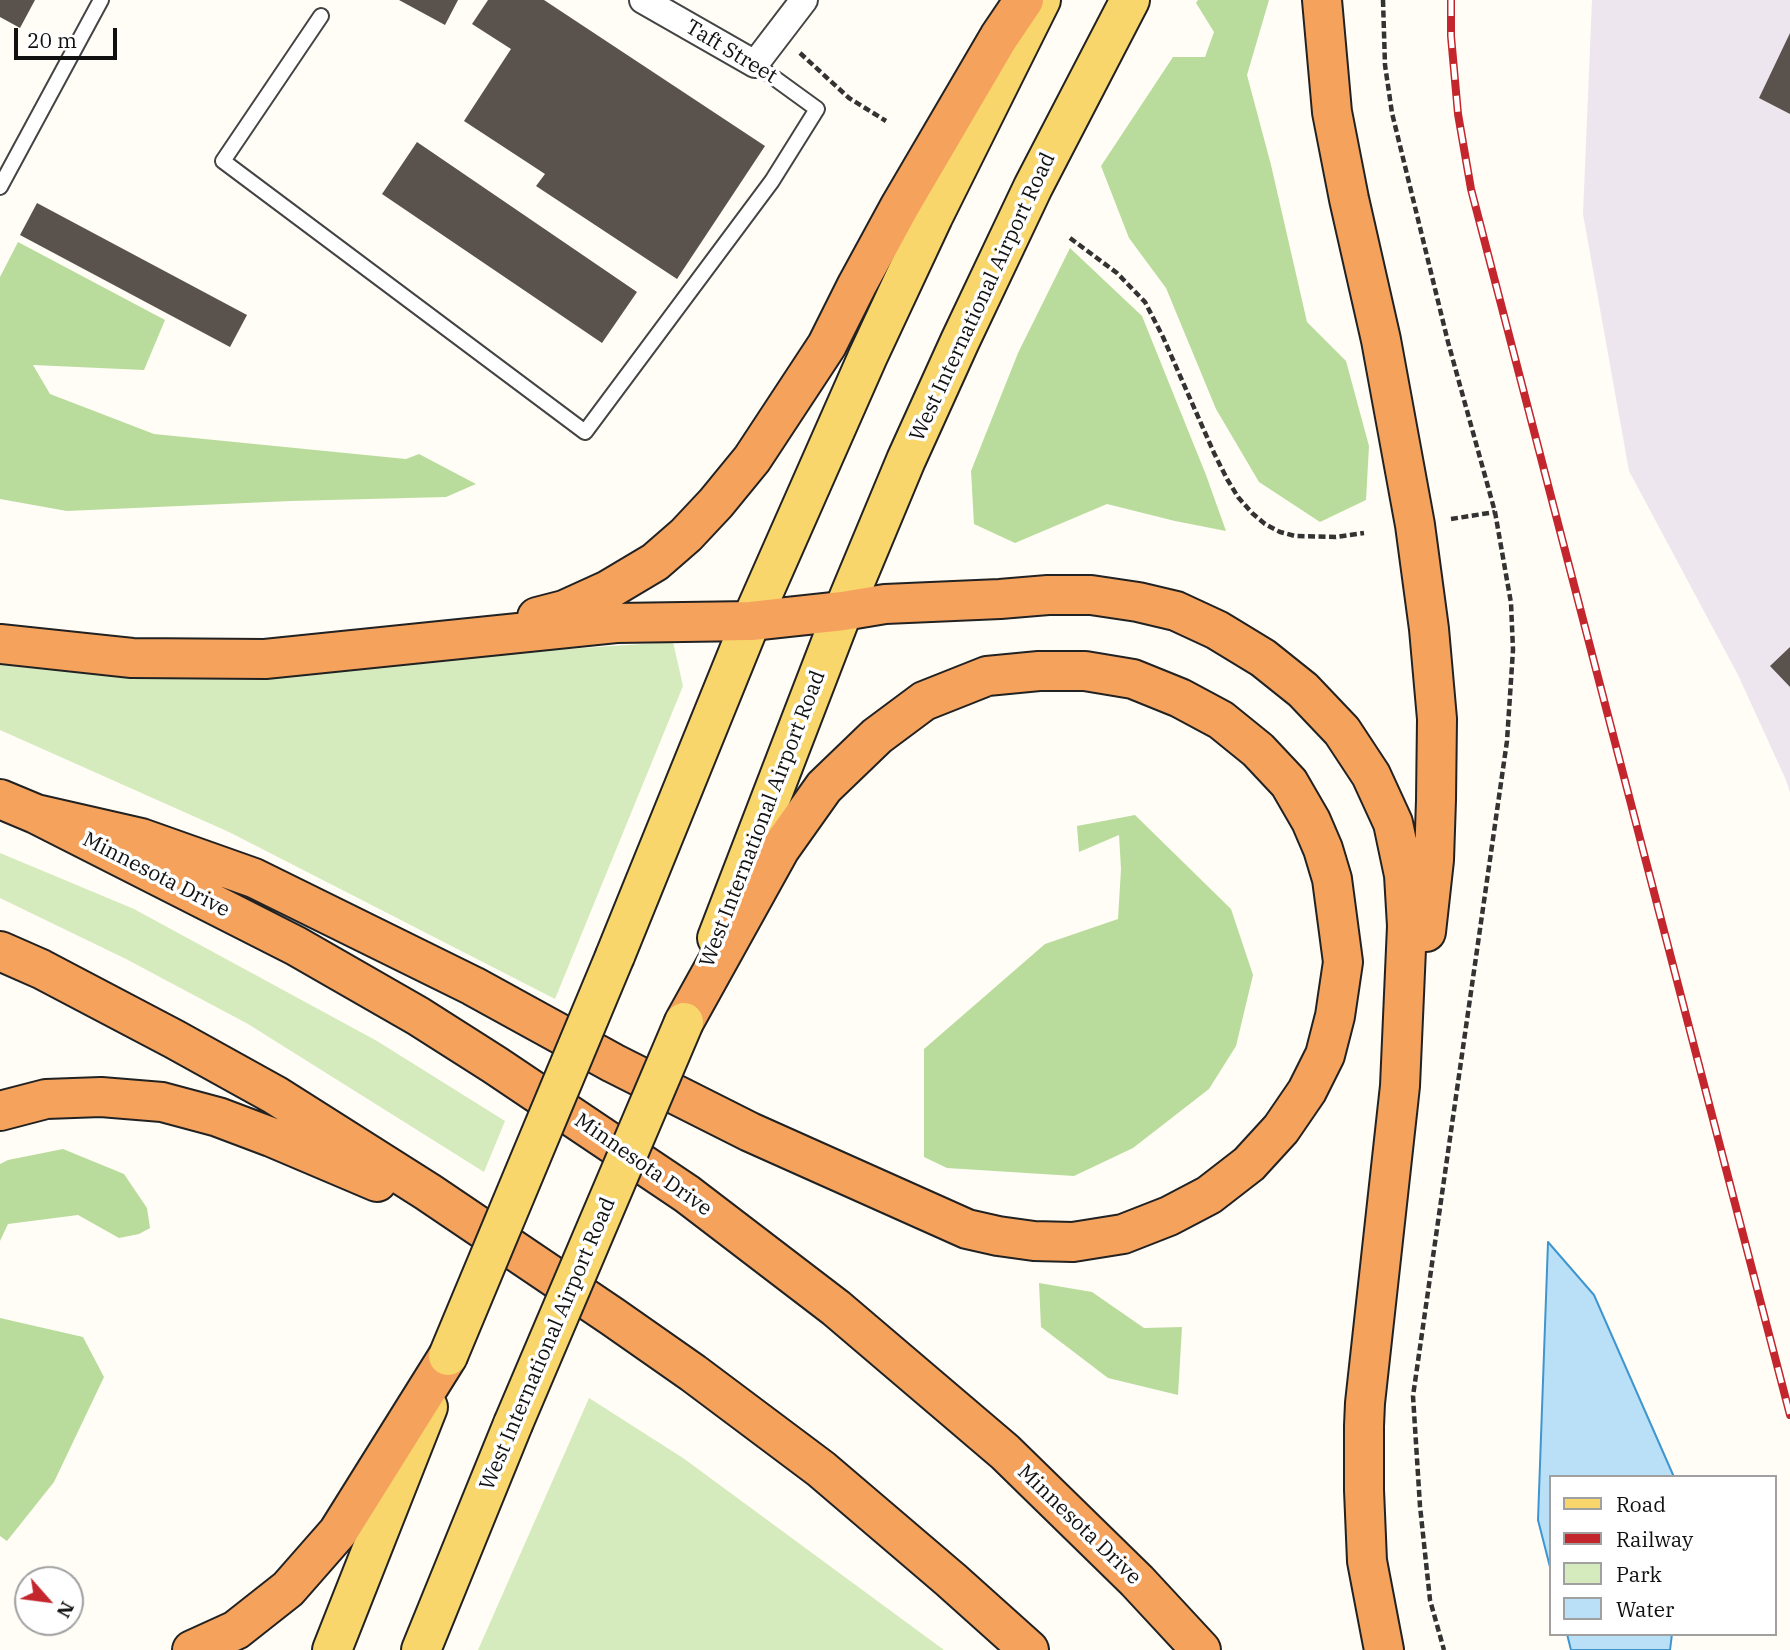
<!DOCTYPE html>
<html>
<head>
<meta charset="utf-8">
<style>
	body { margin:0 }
	#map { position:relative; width:1790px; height:1650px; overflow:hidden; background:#fffdf5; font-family:"IBM Plex Serif",serif }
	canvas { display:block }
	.legend { position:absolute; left:1549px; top:1475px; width:228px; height:161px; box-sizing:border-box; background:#fff; border:2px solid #a0a0a0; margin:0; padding:9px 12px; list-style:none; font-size:21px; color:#111 }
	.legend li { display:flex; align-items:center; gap:14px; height:35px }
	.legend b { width:35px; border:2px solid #a0a0a0 }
	.north { position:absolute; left:14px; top:1566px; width:70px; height:70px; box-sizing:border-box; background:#fff; border:2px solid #a0a0a0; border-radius:50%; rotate:118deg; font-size:19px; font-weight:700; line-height:28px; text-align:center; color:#111 }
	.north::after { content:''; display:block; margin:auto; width:24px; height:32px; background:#c4262e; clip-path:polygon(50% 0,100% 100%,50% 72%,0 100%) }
	.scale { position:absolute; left:14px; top:28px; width:103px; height:32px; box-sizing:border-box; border:4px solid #111; border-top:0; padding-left:9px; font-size:21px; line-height:24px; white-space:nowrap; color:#111; -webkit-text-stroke:5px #fff; paint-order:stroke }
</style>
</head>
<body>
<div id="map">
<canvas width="1790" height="1650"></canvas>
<ul class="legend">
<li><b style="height:9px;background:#f9d66b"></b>Road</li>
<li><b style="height:9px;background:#c4262e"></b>Railway</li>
<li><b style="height:19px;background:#d5ebbd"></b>Park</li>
<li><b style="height:19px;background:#b9e0f7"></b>Water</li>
</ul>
<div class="north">N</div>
<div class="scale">20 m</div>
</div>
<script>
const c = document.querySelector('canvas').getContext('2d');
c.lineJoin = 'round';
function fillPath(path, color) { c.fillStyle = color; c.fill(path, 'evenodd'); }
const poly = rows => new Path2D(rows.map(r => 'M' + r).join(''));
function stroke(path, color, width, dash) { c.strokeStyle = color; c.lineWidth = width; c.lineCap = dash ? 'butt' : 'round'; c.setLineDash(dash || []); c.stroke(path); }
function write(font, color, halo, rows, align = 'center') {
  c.font = font + ' "IBM Plex Serif",serif'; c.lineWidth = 7; c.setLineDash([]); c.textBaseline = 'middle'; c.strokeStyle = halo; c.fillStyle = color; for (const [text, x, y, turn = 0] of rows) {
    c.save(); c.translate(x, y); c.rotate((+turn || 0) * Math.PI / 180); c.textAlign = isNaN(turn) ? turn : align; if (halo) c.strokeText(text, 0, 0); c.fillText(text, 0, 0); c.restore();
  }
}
fillPath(poly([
	[1592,0,1790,0,1790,793,1786,780,1738,675,1629,471,1583,214]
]), '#eee6ef');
fillPath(poly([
	[673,642,683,686,555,999,229,832,0,730,0,657,220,672],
	[0,853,134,909,377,1041,505,1121,484,1172,248,1024,126,959,0,898],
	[589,1398,683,1458,944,1650,478,1650]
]), '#d5ebbd');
fillPath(poly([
	[1198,0,1269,0,1247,75,1271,165,1307,322,1346,361,1369,446,1366,500,1320,522,1259,482,1216,409,1166,288,1129,238,1101,166,1173,57,1205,57,1214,32,1196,3],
	[18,242,165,320,144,370,33,365,50,394,154,434,406,459,419,454,476,484,446,497,291,501,67,511,0,499,0,277],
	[1070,248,1142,316,1206,475,1226,531,1175,521,1107,504,1015,543,974,524,971,471,1018,353],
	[1135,815,1231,909,1253,975,1236,1046,1209,1089,1133,1148,1074,1176,947,1168,924,1157,924,1049,1045,944,1118,919,1121,869,1119,835,1079,852,1077,826],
	[63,1149,124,1174,147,1208,150,1228,139,1234,119,1238,78,1215,8,1224,0,1241,0,1164,8,1160],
	[1039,1283,1092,1292,1144,1328,1182,1327,1178,1395,1108,1378,1041,1327],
	[0,1318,83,1337,104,1377,54,1482,7,1541,0,1536]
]), '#b9dc9c');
const water = poly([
	[1548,1242,1594,1295,1674,1477,1550,1477,1550,1567,1538,1520,1548,1242],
	[1567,1634,1672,1634,1670,1650,1571,1650,1567,1634]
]);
fillPath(water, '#b9e0f7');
stroke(water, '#3f96cf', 2);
fillPath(poly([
	[0,0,35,0,20,28,0,17],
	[399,0,458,0,445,25],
	[488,0,544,0,765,146,677,279,536,186,545,174,464,121,511,49,472,24],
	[1790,33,1790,114,1759,98],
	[417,142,637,292,602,343,382,194],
	[37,203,247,315,230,347,20,235],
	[1790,647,1790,687,1770,666]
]), '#5a524d');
const lane = poly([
	[321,16,223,161,585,432,772,181,817,109,755,64],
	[0,187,101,0]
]);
const street = poly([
	[643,0,755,64,804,0]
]);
const primary = poly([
	[717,938,843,611,906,460,960,341,1033,187,1130,0],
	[615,956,751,621,868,356,933,217,1041,0],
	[332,1650,428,1407],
	[421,1650,513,1424]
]);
const highway = poly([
	[1322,0,1332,112,1349,199,1381,340,1415,525,1429,629,1437,719,1436,800,1434,860,1426,932],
	[537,617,564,610,608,590,655,562,686,535,716,503,752,459,827,345,857,285,900,206,999,37,1024,0],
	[0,644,132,658,265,659,616,623,751,621,843,611,885,604,1000,599,1048,595,1091,595,1138,602,1176,611,1217,630,1263,658,1303,690,1342,731,1371,775,1393,823,1404,875,1407,926,1400,1086,1365,1403,1364,1426,1364,1490,1367,1561,1384,1650],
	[0,799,36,814,296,946,418,1016,495,1065,687,1194,836,1308,1005,1452,1137,1581,1201,1650],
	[36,814,141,838,254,878,473,986,613,1063,750,1132,967,1229,998,1236,1034,1241,1073,1242,1123,1234,1169,1216,1209,1195,1249,1164,1281,1129,1307,1091,1325,1055,1335,1016,1343,962,1332,879,1323,849,1311,821,1289,783,1258,750,1221,720,1180,698,1133,679,1085,671,1039,671,987,676,924,701,877,736,824,787,780,849,684,1022],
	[0,951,41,969,174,1039,275,1095,428,1192,613,1317,693,1373,821,1469,951,1580,1029,1650],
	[0,1111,46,1099,101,1097,162,1102,218,1117,271,1137,377,1182],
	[192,1650,236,1630,288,1589,338,1532,448,1356]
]);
stroke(lane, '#444', 18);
stroke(street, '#444', 30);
stroke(primary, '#222', 42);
stroke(highway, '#222', 42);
stroke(poly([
	[1383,0,1385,65,1392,113,1448,342,1495,512,1511,603,1513,650,1507,741,1413,1396,1420,1506,1430,1600,1444,1650],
	[800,53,849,98,886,121],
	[1070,238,1117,273,1145,302,1163,337,1214,453,1227,479,1238,497,1252,513,1265,524,1280,532,1295,536,1336,537,1364,533],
	[1451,519,1495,512]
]), '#333', 4.5, [7, 3.5]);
stroke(lane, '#fff', 14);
stroke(street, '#fff', 26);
stroke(primary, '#f9d66b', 38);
stroke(highway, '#f5a25d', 38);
const rail = poly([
	[1451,0,1451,36,1458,114,1471,189,1790,1415]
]);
stroke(rail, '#c4262e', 8);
stroke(rail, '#fff', 5, [16]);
const primaryBridge = poly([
	[448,1356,615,956],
	[513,1424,684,1022]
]);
stroke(primaryBridge, '#222', 42, []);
stroke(primaryBridge, '#f9d66b', 38);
write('21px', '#111', '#fff', [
	["Taft Street",731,52,31],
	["West International Airport Road",983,297,-65],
	["West International Airport Road",763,819,-69],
	["Minnesota Drive",156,875,27],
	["Minnesota Drive",643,1165,35],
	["West International Airport Road",548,1344,-67],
	["Minnesota Drive",1079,1525,44]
]);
</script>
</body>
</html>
